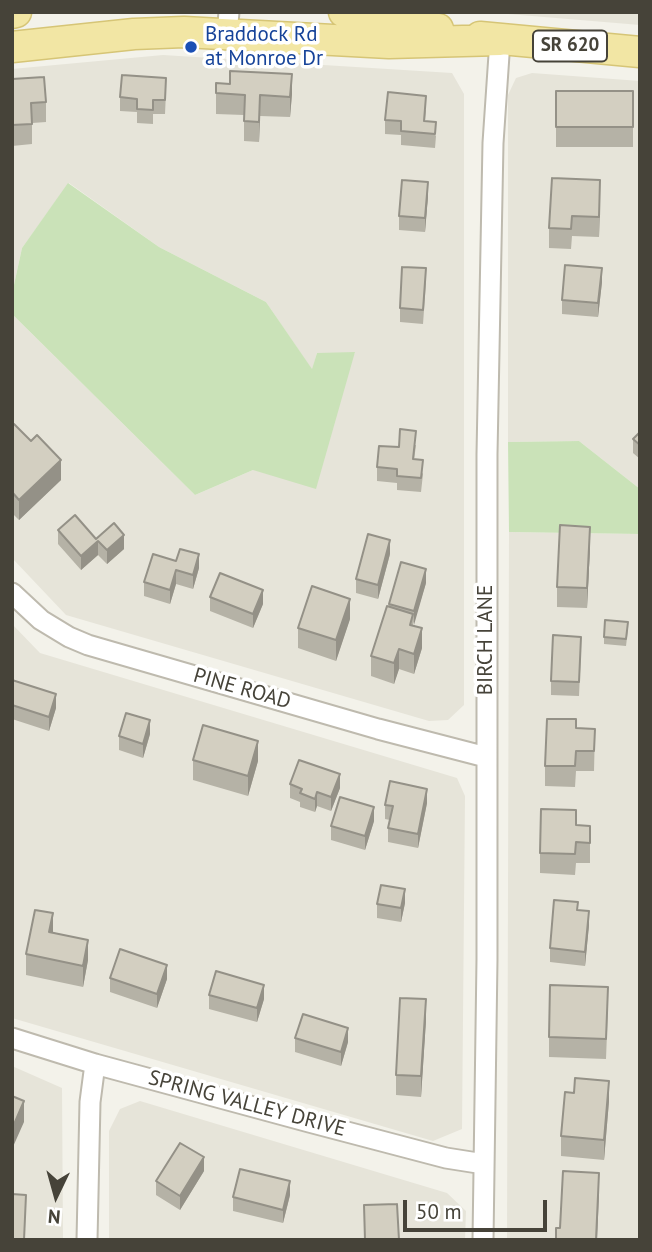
<!DOCTYPE html>
<html>
<head>
<meta charset="utf-8">
<style>
	body { margin:0 }
	#map { position:relative; width:652px; height:1252px; overflow:hidden; background:#f3f2ea; font-family:"PT Sans",sans-serif }
	canvas { display:block }
	.frame { position:absolute; inset:0; border:14px solid #464339; pointer-events:none }
	.north { position:absolute; left:21px; top:1161px; width:70px; height:70px; -webkit-text-stroke:5px #fff; paint-order:stroke; rotate:185deg; font-size:19px; font-weight:700; line-height:28px; text-align:center; color:#464339 }
	.north::after { content:''; display:block; margin:auto; width:24px; height:32px; background:#464339; clip-path:polygon(50% 0,100% 100%,50% 72%,0 100%) }
	.scale { position:absolute; left:403px; top:1200px; width:144px; height:32px; box-sizing:border-box; border:4px solid #464339; border-top:0; padding-left:9px; font-size:21px; line-height:24px; white-space:nowrap; color:#464339; -webkit-text-stroke:5px #fff; paint-order:stroke }
</style>
</head>
<body>
<div id="map">
<canvas width="652" height="1252"></canvas>
<div class="frame"></div>
<div class="north">N</div>
<div class="scale">50 m</div>
</div>
<script>
const c = document.querySelector('canvas').getContext('2d');
c.lineJoin = 'round';
function fillPath(path, color) { c.fillStyle = color; c.fill(path, 'evenodd'); }
const poly = rows => new Path2D(rows.map(r => 'M' + r).join(''));
function stroke(path, color, width, dash) { c.strokeStyle = color; c.lineWidth = width; c.lineCap = dash ? 'butt' : 'round'; c.setLineDash(dash || []); c.stroke(path); }
function write(font, color, halo, rows, align = 'center') {
  c.font = font + ' "PT Sans",sans-serif'; c.lineWidth = 7; c.setLineDash([]); c.textBaseline = 'middle'; c.strokeStyle = halo; c.fillStyle = color; for (const [text, x, y, turn = 0] of rows) {
    c.save(); c.translate(x, y); c.rotate((+turn || 0) * Math.PI / 180); c.textAlign = isNaN(turn) ? turn : align; if (halo) c.strokeText(text, 0, 0); c.fillText(text, 0, 0); c.restore();
  }
}
fillPath(poly([
	[484,12,640,12,640,25],
	[163,55,452,73,464,94,464,705,448,720,429,721,66,615,12,558,12,314,195,495,253,470,355,353,317,353,312,370,266,302,159,247,69,183,22,248,12,294,12,69],
	[532,73,640,81,640,489,579,441,508,442,508,95,516,78],
	[509,532,640,534,640,1240,507,1240],
	[12,624,40,653,457,778,465,796,462,1129,433,1141,12,1018],
	[12,1066,62,1088,63,1240,12,1240],
	[140,1101,447,1193,466,1211,465,1240,109,1240,109,1131,120,1109]
]), '#e6e4d9');
fillPath(poly([
	[68,183,159,247,266,302,312,369,317,353,355,352,316,489,253,470,195,495,12,314,12,294,22,248],
	[579,441,640,489,640,534,509,532,508,442]
]), '#cae2b8');
const minor = poly([
	[227,34,229,12],
	[12,593,41,620,69,637,88,645,378,729,486,757],
	[12,1038,95,1064,309,1122,446,1158,484,1164],
	[87,1240,90,1102,95,1064],
	[483,1240,487,959,487,454,493,143,500,40]
]);
const primary = poly([
	[344,12,438,29],
	[12,13,16,12],
	[480,37,640,52],
	[12,47,134,34,184,32,389,43,500,40]
]);
stroke(minor, '#bebaae', 23);
stroke(primary, '#d6c576', 33);
stroke(minor, '#fff', 19);
stroke(primary, '#f2e6a4', 30);
fillPath(poly([
	[12,79,46,102,46,122,32,123,32,144,12,146],
	[556,91,633,91,633,147,556,147],
	[166,92,165,114,153,114,153,124,137,123,137,112,120,111,120,97],
	[216,93,292,94,290,117,260,116,259,142,244,141,244,115,216,114],
	[426,110,425,121,436,136,435,148,401,145,401,135,385,134,385,120],
	[428,196,425,232,399,230,399,216],
	[600,200,599,237,572,236,571,249,549,248,549,228],
	[426,282,423,324,400,322,400,308],
	[602,282,598,317,562,314,562,300],
	[12,426,31,441,61,480,19,520,12,513],
	[640,432,640,459,633,453,633,439],
	[416,445,414,460,423,474,421,492,397,490,397,483,377,481,377,467,399,447],
	[58,530,96,539,124,549,107,564,98,555,81,570,58,544],
	[590,547,587,608,557,607,557,587],
	[153,554,199,568,193,589,176,584,170,604,144,596,144,582],
	[390,554,378,599,356,593,356,579],
	[426,583,413,625,422,648,414,674,399,669,394,684,371,676,371,656,389,604],
	[210,597,263,604,253,628,210,611],
	[350,619,336,661,298,648,298,628],
	[628,629,626,646,604,644,604,637],
	[581,651,579,696,551,695,551,681],
	[12,680,56,708,49,731,12,719],
	[576,728,595,729,594,771,576,771,575,787,545,786,545,766],
	[150,734,143,758,119,750,119,736],
	[193,760,258,761,248,796,193,780],
	[290,784,340,788,331,811,317,806,315,812,300,807,300,802,290,798],
	[427,803,418,848,388,842,388,828,390,820,385,819,385,805],
	[374,821,365,850,331,840,331,826],
	[576,825,590,826,590,863,576,863,575,875,540,873,540,853],
	[405,903,401,922,377,918,377,904],
	[578,910,589,925,585,966,550,962,550,948],
	[26,954,88,960,83,987,26,975],
	[110,978,167,979,157,1008,110,992],
	[209,995,264,999,257,1022,209,1009],
	[608,1007,606,1059,549,1057,549,1037],
	[426,1020,421,1097,396,1095,396,1075],
	[295,1038,348,1042,341,1066,295,1052],
	[574,1093,609,1101,604,1160,561,1156,561,1136],
	[204,1171,180,1210,156,1195,156,1181],
	[290,1195,283,1223,233,1211,233,1197]
]), '#b5b2a6');
fillPath(poly([
	[292,74,292,94,290,117,290,97],
	[260,95,260,116,259,142,259,122],
	[600,180,600,200,599,237,599,217],
	[428,182,428,196,425,232,425,218],
	[602,268,602,282,598,317,598,303],
	[61,460,61,480,19,520,19,500],
	[590,527,590,547,587,608,587,588],
	[124,535,124,549,107,564,107,550],
	[390,540,390,554,378,599,378,585],
	[98,541,98,555,81,570,81,556],
	[199,554,199,568,193,589,193,575],
	[426,569,426,583,414,625,414,611],
	[176,570,176,584,170,604,170,590],
	[263,590,263,604,253,628,253,614],
	[350,599,350,619,336,661,336,640],
	[422,628,422,648,414,674,414,654],
	[399,649,399,669,394,684,394,663],
	[56,694,56,708,49,731,49,717],
	[150,720,150,734,143,758,143,744],
	[258,741,258,761,248,796,248,776],
	[340,774,340,788,331,811,331,797],
	[427,789,427,803,418,848,418,834],
	[317,792,317,806,315,812,315,799],
	[374,807,374,821,365,850,365,836],
	[405,889,405,903,401,922,401,908],
	[589,911,589,925,585,966,585,952],
	[53,913,53,934,49,932],
	[88,940,88,960,83,987,83,966],
	[167,965,167,979,157,1008,157,994],
	[264,985,264,999,257,1022,257,1008],
	[426,999,426,1020,421,1097,421,1076],
	[348,1028,348,1042,341,1066,341,1052],
	[609,1081,609,1101,604,1160,604,1140],
	[24,1101,24,1122,12,1149,12,1129],
	[204,1157,204,1171,180,1210,180,1196],
	[599,1173,599,1193,597,1240,596,1240],
	[290,1181,290,1195,283,1223,283,1210]
]), '#949187');
const building = poly([
	[230,71,292,74,290,97,260,95,259,122,244,121,245,95,216,93,216,83,230,84,230,71],
	[122,75,166,78,165,100,153,100,153,110,137,109,137,99,120,97,122,75],
	[44,77,46,102,31,103,32,124,12,125,12,79,44,77],
	[556,91,633,91,633,127,556,127,556,91],
	[388,92,426,96,424,121,436,122,435,134,401,131,401,121,385,120,388,92],
	[552,178,600,180,599,217,572,216,571,229,549,228,552,178],
	[402,180,428,182,425,218,399,216,402,180],
	[565,265,602,268,598,303,562,300,565,265],
	[402,267,426,268,423,310,400,308,402,267],
	[14,424,31,441,37,435,61,460,19,500,12,492,12,426,14,424],
	[400,429,416,431,413,459,423,460,421,478,397,476,397,469,377,467,379,446,399,447,400,429],
	[640,432,640,445,633,439,640,432],
	[75,515,96,539,114,523,124,535,107,550,98,541,81,556,58,530,75,515],
	[560,525,590,527,587,588,557,587,560,525],
	[368,534,390,540,378,585,356,579,368,534],
	[180,549,199,554,193,575,176,570,170,590,144,582,153,554,176,561,180,549],
	[401,562,426,569,414,611,389,604,401,562],
	[220,573,263,590,253,614,210,597,220,573],
	[312,586,350,599,336,640,298,628,312,586],
	[387,606,413,614,410,625,422,628,414,654,399,649,394,663,371,656,387,606],
	[605,620,628,622,626,639,604,637,605,620],
	[553,635,581,637,579,682,551,681,553,635],
	[12,680,56,694,49,717,12,705,12,680],
	[126,713,150,720,143,744,119,736,126,713],
	[547,719,576,719,576,728,595,729,594,751,576,751,575,766,545,766,547,719],
	[203,725,258,741,248,776,193,760,203,725],
	[299,760,340,774,331,797,317,792,315,799,300,793,302,789,290,784,299,760],
	[390,781,427,789,418,834,388,828,393,806,385,805,390,781],
	[340,797,374,807,365,836,331,826,340,797],
	[541,809,576,810,576,825,590,826,590,843,576,842,575,854,540,853,541,809],
	[381,885,405,889,401,908,377,904,381,885],
	[554,900,578,902,577,910,589,911,585,952,550,948,554,900],
	[35,910,53,913,49,932,88,940,83,966,26,954,35,910],
	[120,949,167,965,157,994,110,978,120,949],
	[216,971,264,985,257,1008,209,995,216,971],
	[550,985,608,987,606,1039,549,1037,550,985],
	[400,998,426,999,421,1076,396,1075,400,998],
	[303,1014,348,1028,341,1052,295,1038,303,1014],
	[575,1078,609,1081,604,1140,561,1136,565,1092,574,1093,575,1078],
	[12,1096,24,1101,12,1129,12,1096],
	[180,1143,204,1157,180,1196,156,1181,180,1143],
	[240,1169,290,1181,283,1210,233,1197,240,1169],
	[563,1171,599,1173,596,1240,556,1240,556,1228,560,1228,563,1171],
	[12,1194,26,1195,24,1240,12,1240,12,1194],
	[397,1204,399,1240,365,1240,364,1205,397,1204]
]);
fillPath(building, '#d3cfc1');
stroke(building, '#949187', 2);
for (const [x, y, r, color] of [
	[191,47,7,"#1a4fb4"]
]) { const dot = new Path2D(); dot.arc(x, y, r, 0, 2 * Math.PI); c.fillStyle = color; c.fill(dot); stroke(dot, '#fff', 2.5); }
for (const [x, y, w] of [
	[570,46,74]
]) { const box = new Path2D(); box.roundRect(x - w / 2, y - 15.5, w, 31, 5); c.fillStyle = '#fff'; c.fill(box); stroke(box, '#464339', 2); }
write('bold 19px', '#464339', null, [
	["SR 620",570,46]
]);
write('21px', '#164399', '#fff', [
	["Braddock Rd",205,35],
	["at Monroe Dr",205,59]
], 'left');
write('21px', '#464339', '#fff', [
	["BIRCH LANE",486,640,-90],
	["PINE ROAD",242,689,16],
	["SPRING VALLEY DRIVE",247,1104,15]
]);
</script>
</body>
</html>
